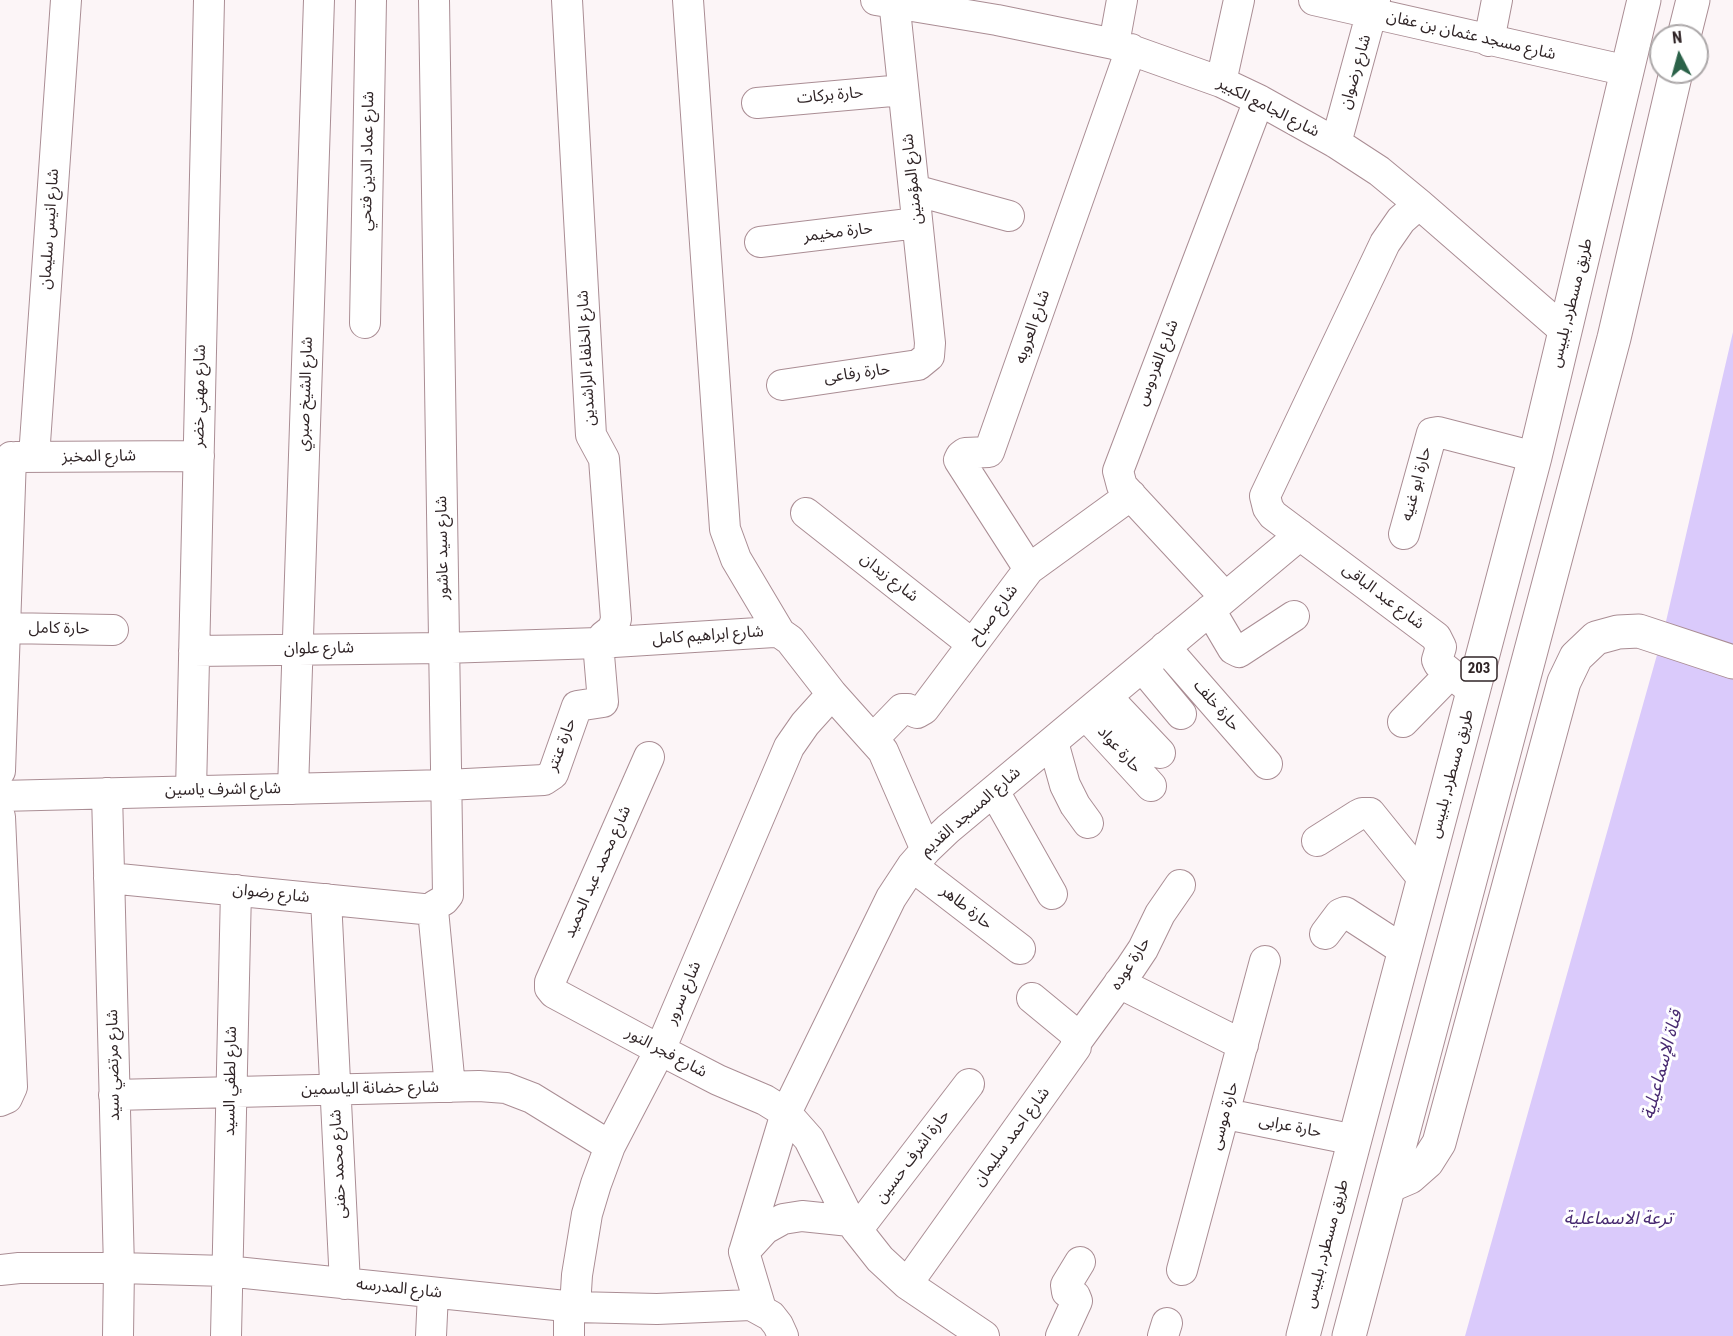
<!DOCTYPE html>
<html>
<head>
<meta charset="utf-8">
<style>
	body { margin:0 }
	#map { position:relative; width:1733px; height:1336px; overflow:hidden; background:#fcf5f7; font-family:"Roboto Condensed",sans-serif }
	canvas { display:block }
	.north { position:absolute; left:1649px; top:24px; width:60px; height:60px; box-sizing:border-box; background:#fff; border:2px solid #aca8a9; border-radius:50%; rotate:354deg; font-size:16px; font-weight:700; line-height:24px; text-align:center; color:#302527 }
	.north::after { content:''; display:block; margin:auto; width:21px; height:27px; background:#2b6249; clip-path:polygon(50% 0,100% 100%,50% 72%,0 100%) }
</style>
</head>
<body>
<div id="map">
<canvas width="1733" height="1336"></canvas>
<div class="north">N</div>
</div>
<script>
const c = document.querySelector('canvas').getContext('2d');
c.lineJoin = 'round';
function fillPath(path, color) { c.fillStyle = color; c.fill(path, 'evenodd'); }
const poly = rows => new Path2D(rows.map(r => 'M' + r).join(''));
function stroke(path, color, width, dash) { c.strokeStyle = color; c.lineWidth = width; c.lineCap = dash ? 'butt' : 'round'; c.setLineDash(dash || []); c.stroke(path); }
function write(font, color, halo, rows, align = 'center') {
  c.font = font + ' "Roboto Condensed","Noto Sans Arabic",sans-serif'; c.lineWidth = 6; c.setLineDash([]); c.textBaseline = 'middle'; c.strokeStyle = halo; c.fillStyle = color; for (const [text, x, y, turn = 0] of rows) {
    c.save(); c.translate(x, y); c.rotate((+turn || 0) * Math.PI / 180); c.textAlign = isNaN(turn) ? turn : align; if (halo) c.strokeText(text, 0, 0); c.fillText(text, 0, 0); c.restore();
  }
}
fillPath(poly([
	[1733,332,1733,1336,1465,1336,1664,630]
]), '#dacafb');
const minor = poly([
	[434,0,448,895,444,900,434,906,433,910,450,1087],
	[688,0,725,529,736,559,780,633],
	[876,0,997,20,1114,44,1221,82,1259,100,1336,143,1379,171,1419,204,1565,331],
	[1314,0,1628,71],
	[1489,41,1497,0],
	[1114,44,1122,0],
	[1221,82,1239,0],
	[757,103,903,90],
	[1336,143,1375,0],
	[914,190,1009,216],
	[1419,204,1401,220,1385,243,1265,496,1268,508,1273,515,1436,637,1441,647,1437,660,1439,664,1474,692],
	[760,242,917,223],
	[365,323,371,0],
	[782,385,918,365,929,356,930,343,894,0],
	[16,457,199,456],
	[34,457,66,0],
	[806,513,972,644],
	[1404,534,1432,433,1438,432,1535,457],
	[1029,569,959,460,961,456,965,453,989,452,1131,49],
	[1225,597,1122,486,1118,471,1259,100],
	[1210,610,1233,649,1239,652,1294,616],
	[5,628,113,630],
	[1165,647,1267,764],
	[194,651,444,648,598,643,774,632,780,633,790,640,832,694,883,751,926,850],
	[1142,667,1181,714],
	[1107,697,1160,753],
	[1086,715,1151,786],
	[1403,722,1450,674],
	[873,739,902,709,908,709,917,713,924,709,1029,569,1131,495],
	[1053,742,1065,785,1075,805,1088,823],
	[649,757,550,982,550,988,554,993,660,1050,718,1080,765,1100,786,1113,809,1139,850,1221,880,1259,907,1284,984,1336],
	[0,771,11,457],
	[293,789,319,0],
	[191,791,209,0],
	[994,791,1052,894],
	[107,793,119,1268,118,1336],
	[0,796,447,785,544,780,553,774,577,706,603,702,598,643,604,636,613,629,616,619,604,459,591,435,567,0],
	[0,817,12,1087,7,1098,0,1101],
	[1317,841,1358,815,1362,813,1370,813,1424,880],
	[912,866,1020,949],
	[109,878,433,910],
	[326,899,345,1284],
	[1325,934,1340,914,1345,912,1405,951],
	[1119,983,1243,1045],
	[1077,1041,1131,967,1143,949,1160,914,1180,885],
	[114,1095,479,1086,506,1088,532,1098,610,1146],
	[1226,1114,1355,1140],
	[857,1230,969,1084],
	[744,1252,786,1113,891,898,912,866,926,850,948,829,1300,535],
	[0,1270,19,1268,119,1268,226,1271,575,1307,657,1309,751,1305,771,1316,778,1325,783,1336],
	[1182,1270,1265,961],
	[907,1284,1076,1047,1076,1035,1072,1031,1032,998],
	[569,1306,569,1336],
	[575,1307,577,1275,587,1214,596,1184,610,1146,660,1050,789,747,805,724,832,694],
	[761,1309,744,1252,765,1229,783,1219,802,1216,850,1221],
	[226,1336,236,890],
	[431,1336,433,1293],
	[1061,1336,1077,1301,1075,1296,1067,1292,1066,1285,1080,1262],
	[1163,1336,1167,1323]
]);
const primary = poly([
	[1684,36,1693,0],
	[1389,1186,1410,1177,1427,1162,1439,1143,1564,682,1576,657,1596,638,1618,632,1639,631,1733,662],
	[1303,1336,1535,457,1644,0],
	[1349,1336,1614,338,1676,72]
]);
stroke(minor, '#aa8d94', 32);
stroke(primary, '#aa8d94', 35);
stroke(minor, '#fff', 30);
stroke(primary, '#fff', 33);
for (const [x, y, w] of [
	[1479,669,36]
]) { const box = new Path2D(); box.roundRect(x - w / 2, y - 12, w, 24, 4.5); c.fillStyle = '#fff'; c.fill(box); stroke(box, '#302527', 1.5); }
write('bold 15px', '#302527', null, [
	["203",1479,669]
]);
write('16px', '#302527', '#fff', [
	["شارع مسجد عثمان بن عفان",1471,36,13],
	["شارع رضوان",1356,72,-74],
	["حارة بركات",830,96,-5],
	["شارع الجامع الكبير",1268,108,27],
	["شارع عماد الدين فتحي",368,161,-89],
	["شارع المؤمنين",913,179,-96],
	["شارع انيس سليمان",50,229,-86],
	["حارة مخيمر",838,233,-7],
	["طريق مسطرد, بلبيس",1572,303,-76],
	["شارع العروبه",1033,327,-71],
	["شارع الخلفاء الراشدين",587,358,-93],
	["شارع الفردوس",1158,363,-69],
	["حارة رفاعى",857,374,-8],
	["شارع الشيخ صبري",306,394,-88],
	["شارع مهني خضر",200,396,-89],
	["شارع المخبز",99,457,-1],
	["حارة ابو غنيه",1417,484,-75],
	["شارع سيد عاشور",443,548,-91],
	["شارع زيدان",889,578,38],
	["شارع عبد الباقى",1383,597,37],
	["شارع صباح",994,615,-53],
	["حارة كامل",59,629,1],
	["شارع ابراهيم كامل",708,636,-4],
	["شارع علوان",319,649,-1],
	["حارة خلف",1216,706,49],
	["حارة عنتر",562,745,-69],
	["حارة عواد",1119,750,48],
	["طريق مسطرد, بلبيس",1452,774,-75],
	["شارع اشرف ياسين",223,790,-1],
	["شارع المسجد القديم",971,812,-41],
	["شارع محمد عبد الحميد",598,872,-66],
	["شارع رضوان",271,894,6],
	["حارة طاهر",966,908,38],
	["حارة عوده",1131,964,-57],
	["شارع سرور",684,993,-67],
	["شارع فجر النور",666,1053,28],
	["شارع مرتضي سيد",114,1065,-91],
	["شارع لطفي السيد",231,1081,-89],
	["شارع حضانة الياسمين",370,1089,-1],
	["حارة موسى",1225,1116,-75],
	["حارة عرابى",1290,1127,11],
	["شارع احمد سليمان",1012,1137,-54],
	["حارة اشرف حسين",913,1157,-53],
	["شارع محمد حفنى",339,1164,-93],
	["طريق مسطرد, بلبيس",1327,1244,-75],
	["شارع المدرسه",399,1289,6]
]);
write('italic 18px', '#482a71', '#fff', [
	["قناة الإسماعيلية",1663,1065,-75],
	["ترعة الاسماعلية",1618,1219]
]);
</script>
</body>
</html>
